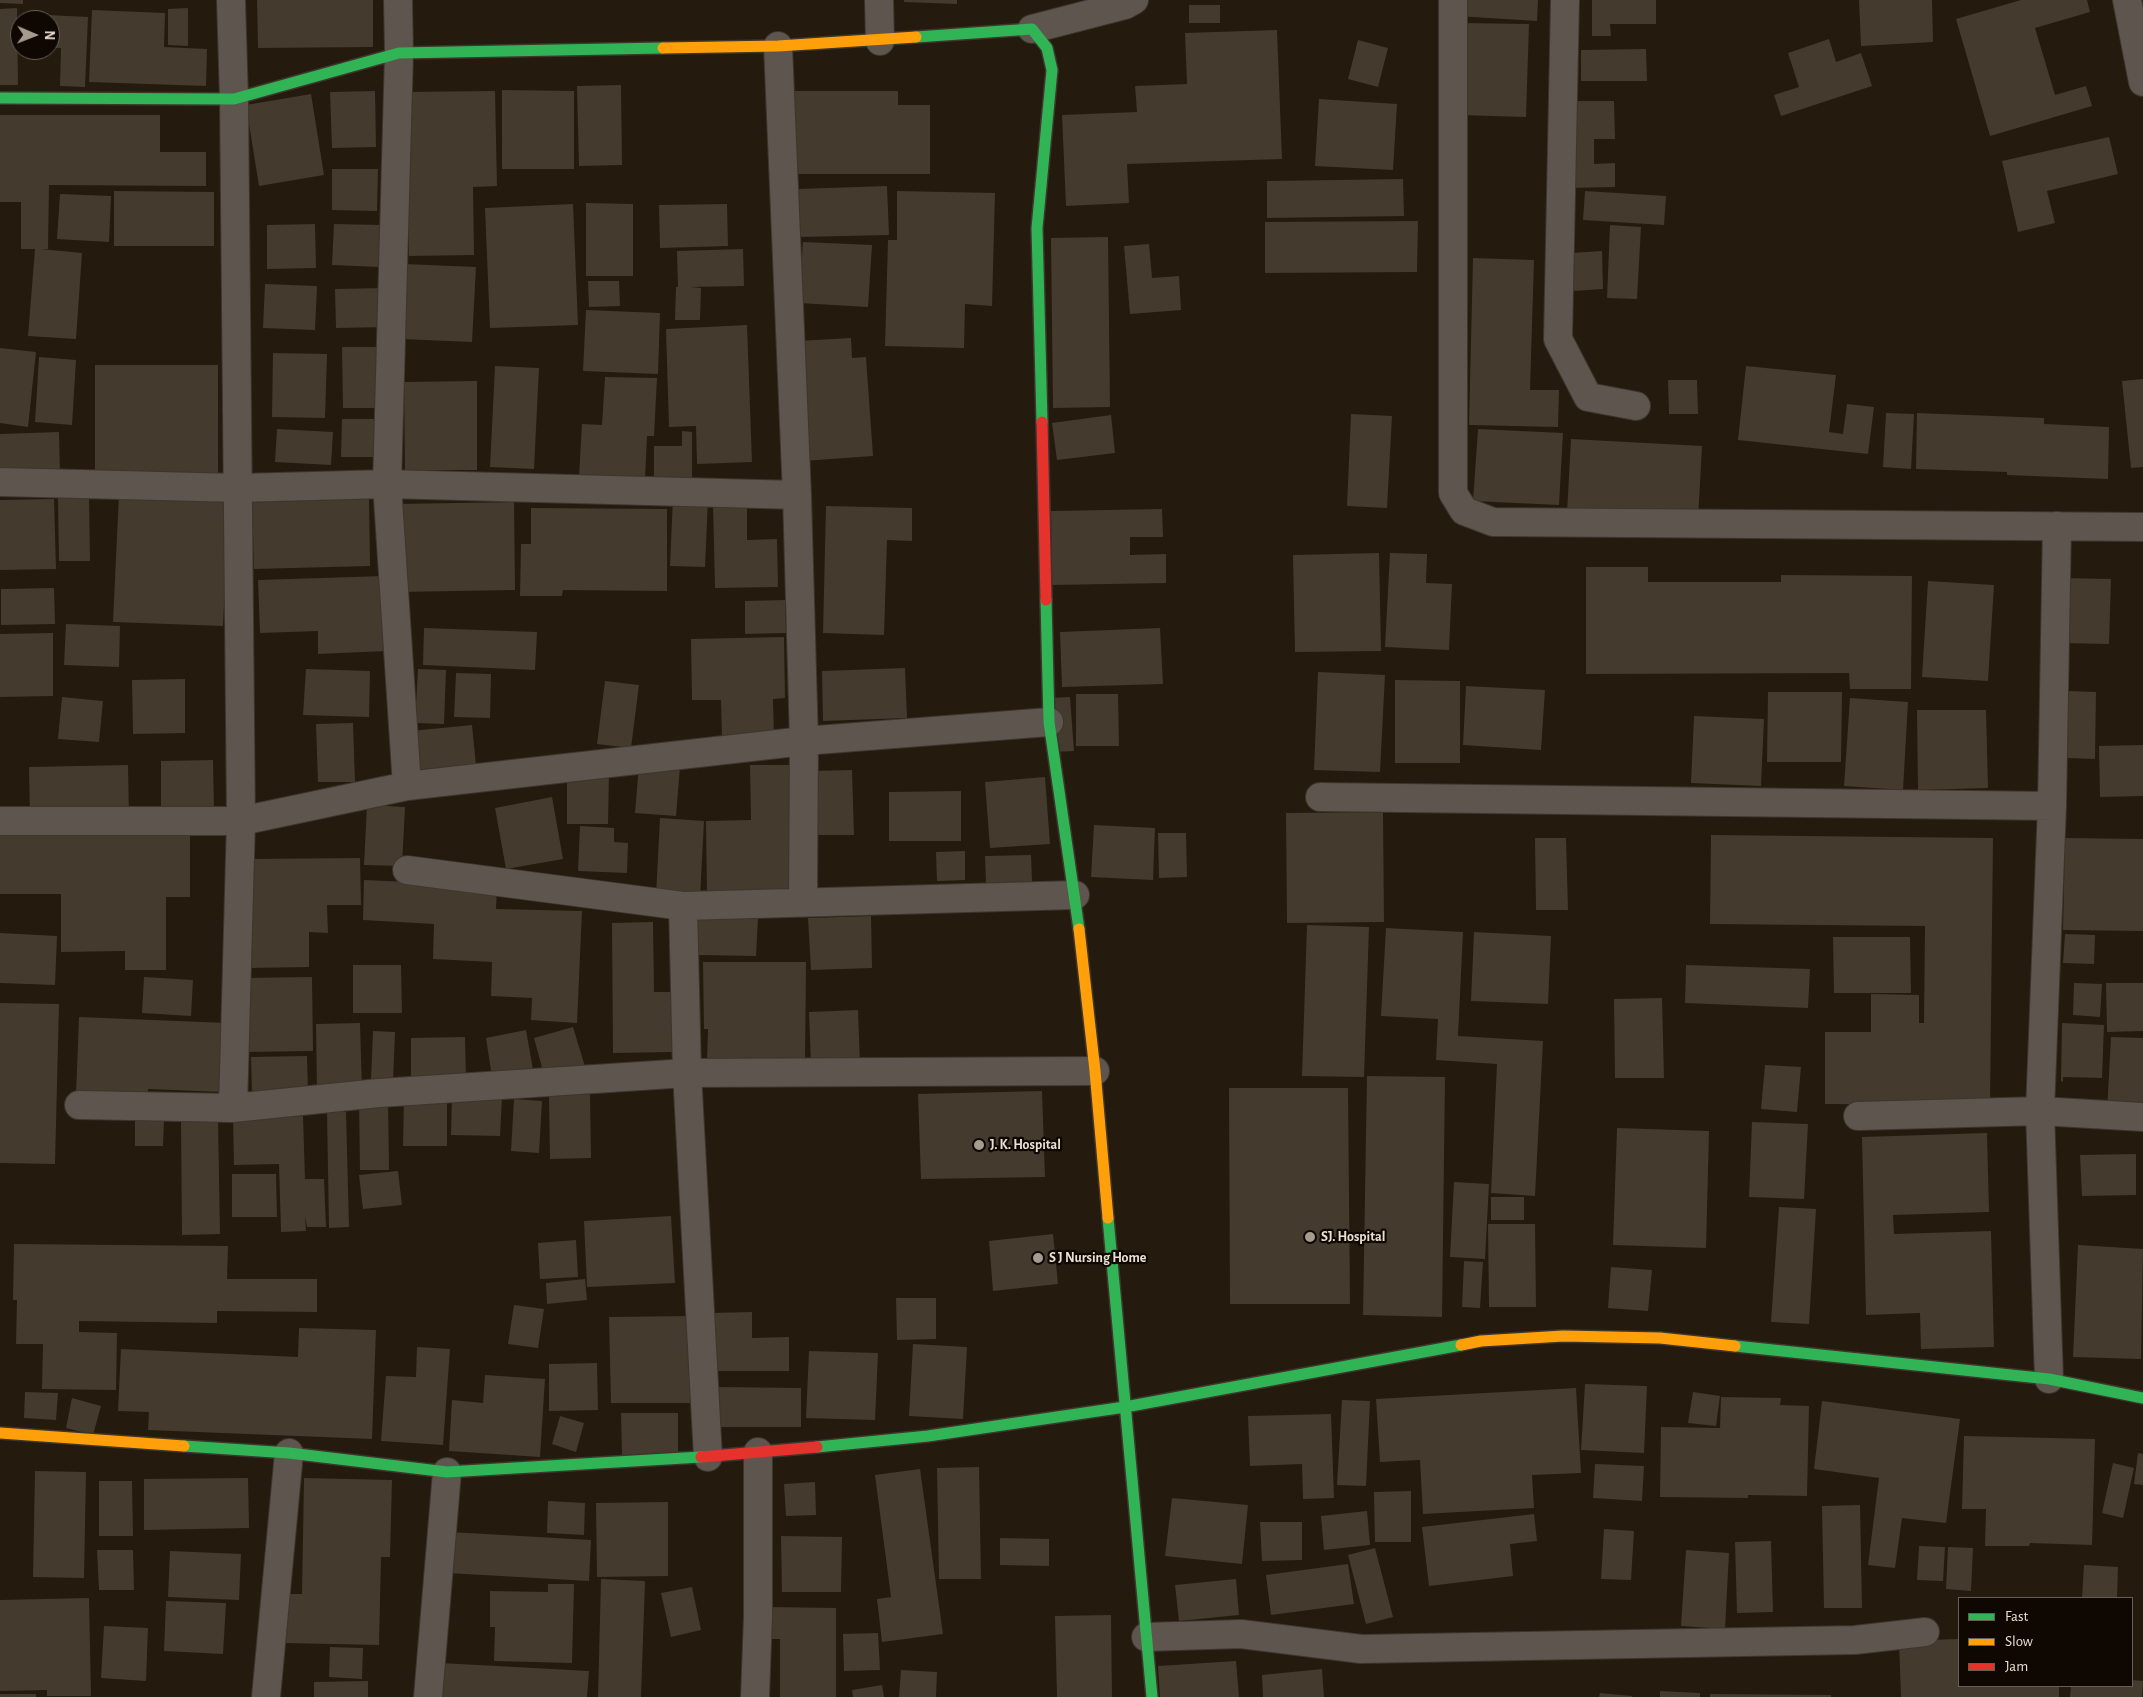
<!DOCTYPE html>
<html>
<head>
<meta charset="utf-8">
<style>
	body { margin:0 }
	#map { position:relative; width:2143px; height:1697px; overflow:hidden; background:#241a0d; font-family:"Alegreya Sans",sans-serif }
	canvas { display:block }
	.legend { position:absolute; left:1958px; top:1597px; width:175px; height:90px; box-sizing:border-box; background:#0f0802; border:1px solid #675e56; margin:0; padding:6px 9px; list-style:none; font-size:15px; color:#ece0d3 }
	.legend li { display:flex; align-items:center; gap:10px; height:25px }
	.legend b { width:25px; border:1px solid #675e56 }
	.north { position:absolute; left:10px; top:10px; width:50px; height:50px; box-sizing:border-box; background:#0f0802; border:1px solid #675e56; border-radius:50%; rotate:91deg; font-size:14px; font-weight:700; line-height:20px; text-align:center; color:#ece0d3 }
	.north::after { content:''; display:block; margin:auto; width:18px; height:22px; background:#a69b8e; clip-path:polygon(50% 0,100% 100%,50% 72%,0 100%) }
</style>
</head>
<body>
<div id="map">
<canvas width="2143" height="1697"></canvas>
<ul class="legend">
<li><b style="height:6px;background:#30b455"></b>Fast</li>
<li><b style="height:6px;background:#ff9f0a"></b>Slow</li>
<li><b style="height:6px;background:#e5322d"></b>Jam</li>
</ul>
<div class="north">N</div>
</div>
<script>
const c = document.querySelector('canvas').getContext('2d');
c.lineJoin = 'round';
function fillPath(path, color) { c.fillStyle = color; c.fill(path, 'evenodd'); }
const poly = rows => new Path2D(rows.map(r => 'M' + r).join(''));
function stroke(path, color, width, dash) { c.strokeStyle = color; c.lineWidth = width; c.lineCap = dash ? 'butt' : 'round'; c.setLineDash(dash || []); c.stroke(path); }
function write(font, color, halo, rows, align = 'center') {
  c.font = font + ' "Alegreya Sans",sans-serif'; c.lineWidth = 4.5; c.setLineDash([]); c.textBaseline = 'middle'; c.strokeStyle = halo; c.fillStyle = color; for (const [text, x, y, turn = 0] of rows) {
    c.save(); c.translate(x, y); c.rotate((+turn || 0) * Math.PI / 180); c.textAlign = isNaN(turn) ? turn : align; if (halo) c.strokeText(text, 0, 0); c.fillText(text, 0, 0); c.restore();
  }
}
fillPath(poly([
	[0,0,23,0,23,4,0,3],
	[257,0,373,0,373,47,258,48],
	[904,0,957,0,957,4,904,2],
	[1457,0,1538,0,1537,21,1456,16],
	[1592,0,1656,0,1656,24,1610,24,1611,36,1592,36],
	[1859,0,1932,0,1933,42,1861,46],
	[2021,0,2087,0,2090,12,2035,28,2055,95,2086,86,2092,106,1990,136,1956,19],
	[1189,5,1220,5,1220,23,1189,23],
	[17,8,18,85,0,85,0,9],
	[188,8,188,46,168,45,168,9],
	[92,10,165,13,164,47,207,49,206,86,89,82],
	[28,14,88,17,85,87,60,86,61,48,50,48,50,20,27,20],
	[1462,23,1529,24,1526,117,1459,115],
	[1277,30,1282,159,1127,164,1129,203,1066,206,1062,115,1137,112,1135,86,1187,84,1185,33],
	[1829,39,1836,62,1861,53,1872,86,1781,116,1774,95,1799,87,1788,53],
	[1358,40,1388,48,1378,87,1348,79],
	[1646,49,1647,81,1581,81,1581,50],
	[621,85,622,165,579,166,577,86],
	[502,90,574,91,574,169,502,169],
	[375,91,376,147,332,148,330,92],
	[495,91,497,186,473,187,474,255,409,256,409,206,404,206,402,92],
	[788,91,898,91,898,105,930,105,930,174,788,174],
	[311,94,324,175,259,186,246,105],
	[1319,99,1397,104,1393,170,1315,166],
	[1566,101,1614,101,1615,139,1594,139,1594,164,1615,163,1615,187,1568,188],
	[0,115,160,115,160,152,206,152,206,186,49,185,48,249,41,249,82,253,76,339,28,336,35,249,21,249,21,202,0,202],
	[2109,137,2118,174,2047,191,2055,223,2018,232,2002,161],
	[332,169,378,169,377,211,332,210],
	[1403,179,1404,216,1267,218,1267,181],
	[887,186,889,235,798,237,797,189],
	[114,191,214,192,214,246,114,246],
	[897,191,995,193,992,306,965,304,964,348,885,346,888,240,897,240],
	[1585,191,1666,196,1664,225,1583,220],
	[60,194,111,196,109,242,57,239],
	[586,203,633,204,633,276,586,276],
	[573,204,578,325,490,328,485,208],
	[727,204,728,246,660,248,659,205],
	[1418,221,1417,272,1265,273,1265,222],
	[315,224,316,268,267,269,267,225],
	[334,224,381,225,379,267,332,265],
	[1610,225,1641,227,1637,299,1607,298],
	[1108,237,1110,407,1053,408,1051,238],
	[803,242,872,245,868,307,799,303],
	[1149,244,1152,278,1179,276,1181,310,1130,314,1124,246],
	[743,249,744,286,691,287,701,288,700,320,675,320,676,287,678,287,677,251],
	[1602,251,1603,289,1573,291,1571,253],
	[1473,258,1534,260,1530,390,1559,390,1558,427,1469,425],
	[404,264,476,267,472,342,401,339],
	[588,281,619,281,620,306,589,307],
	[265,284,317,286,315,330,263,328],
	[385,288,387,327,336,328,335,289],
	[586,310,660,313,658,374,583,371],
	[747,325,752,462,697,464,696,426,669,427,666,329],
	[851,338,852,358,866,357,873,456,803,461,798,341],
	[342,347,382,347,383,408,343,408],
	[0,348,36,352,28,427,0,423],
	[273,353,327,354,325,418,272,417],
	[39,357,76,360,72,425,35,422],
	[95,365,218,365,218,481,95,481],
	[495,366,539,368,534,469,490,467],
	[1746,366,1836,375,1829,432,1843,434,1847,404,1874,407,1868,454,1738,440],
	[605,377,657,378,654,436,647,436,645,479,579,477,582,424,602,425],
	[2143,379,2143,467,2131,468,2122,381],
	[1668,380,1697,380,1698,414,1669,414],
	[477,381,477,470,405,470,404,382],
	[1886,413,1914,414,1911,469,1883,467],
	[1917,413,2044,418,2044,424,2109,427,2108,479,2007,475,2007,472,1916,469],
	[1351,414,1392,416,1387,508,1347,506],
	[1111,415,1115,453,1057,460,1052,423],
	[342,419,377,419,377,457,341,457],
	[277,429,333,432,331,465,275,462],
	[1478,429,1563,433,1559,505,1473,501],
	[682,431,692,432,692,479,654,480,654,446,682,446],
	[59,432,60,475,0,476,0,434],
	[1571,439,1702,446,1698,520,1567,513],
	[119,494,229,499,223,626,113,622],
	[89,496,90,561,59,561,58,497],
	[673,497,708,499,705,567,670,566],
	[54,499,56,569,0,570,0,500],
	[369,499,370,566,254,569,252,502],
	[514,502,515,590,397,592,396,504],
	[713,503,747,503,747,540,777,539,778,587,715,588],
	[826,506,912,508,912,541,887,540,884,635,823,633],
	[531,508,667,509,667,591,563,590,562,596,520,596,521,544,531,544],
	[1162,509,1163,537,1130,537,1130,555,1166,554,1166,583,1052,585,1051,511],
	[1379,553,1381,651,1295,652,1293,555],
	[1390,553,1427,554,1426,583,1452,584,1449,650,1385,647],
	[1586,567,1648,567,1648,582,1781,582,1781,575,1912,576,1911,689,1850,689,1849,673,1586,674],
	[384,576,386,651,318,654,318,631,260,633,258,580],
	[2063,578,2111,579,2109,644,2061,643],
	[1928,581,1994,585,1988,681,1922,677],
	[54,588,55,624,1,625,1,589],
	[785,600,786,633,745,634,745,601],
	[66,624,120,626,119,667,64,665],
	[424,628,537,632,535,670,423,665],
	[1160,628,1163,684,1062,687,1060,632],
	[53,633,53,696,0,697,0,634],
	[784,637,785,698,773,699,774,738,722,739,721,700,692,700,691,639],
	[905,668,907,718,823,721,822,671],
	[306,669,370,671,369,717,303,715],
	[418,669,446,670,444,724,415,723],
	[1318,672,1385,675,1380,772,1314,770],
	[456,673,491,674,490,718,454,717],
	[185,679,185,733,133,734,132,680],
	[1395,680,1460,681,1460,763,1395,763],
	[605,681,639,685,631,748,597,744],
	[1466,686,1545,690,1541,750,1463,745],
	[2068,691,2096,692,2095,759,2066,758],
	[1768,692,1842,692,1841,762,1767,762],
	[1076,694,1118,694,1119,746,1076,746],
	[62,697,103,701,99,742,58,739],
	[1070,697,1074,751,1054,752,1050,698],
	[1850,698,1908,702,1903,790,1844,786],
	[1917,710,1986,710,1988,788,1918,790],
	[1694,716,1764,719,1761,786,1691,783],
	[353,723,355,782,318,782,316,724],
	[472,725,476,765,414,770,411,731],
	[2143,745,2143,796,2100,797,2099,746],
	[213,760,214,811,161,812,161,761],
	[639,764,680,767,676,816,635,813],
	[128,765,129,817,30,818,29,767],
	[750,765,791,765,794,895,707,897,706,821,751,820],
	[852,770,854,835,815,835,813,771],
	[567,773,609,773,608,824,567,824],
	[1045,777,1050,844,990,848,985,782],
	[961,791,961,841,889,841,889,792],
	[552,797,563,859,506,869,495,808],
	[367,805,405,807,402,866,364,865],
	[1383,812,1384,922,1287,923,1286,813],
	[660,818,704,821,700,898,656,896],
	[1094,825,1155,828,1153,880,1091,877],
	[580,826,614,828,614,842,628,843,627,873,578,871],
	[0,832,190,833,190,897,166,897,166,970,125,970,125,951,61,952,61,894,0,894],
	[1158,833,1186,833,1187,877,1159,878],
	[1711,835,1993,838,1990,1105,1825,1104,1825,1032,1871,1032,1871,994,1919,995,1919,1023,1924,1023,1925,926,1710,924],
	[1535,838,1566,838,1568,910,1536,910],
	[2065,838,2143,839,2143,931,2063,930],
	[965,851,965,880,937,881,936,852],
	[1031,855,1032,882,986,883,985,856],
	[360,858,361,905,327,905,328,933,309,932,309,967,250,968,249,859],
	[364,880,497,886,496,909,582,911,577,1023,531,1020,532,998,491,996,492,962,433,959,434,924,363,920],
	[698,916,758,918,756,956,697,955],
	[871,916,872,968,811,970,808,918],
	[653,922,654,992,672,992,672,1052,613,1053,612,923],
	[1307,925,1369,927,1364,1077,1302,1076],
	[1386,928,1463,932,1458,1036,1543,1041,1535,1196,1491,1193,1497,1064,1436,1060,1438,1019,1381,1016],
	[1474,932,1551,936,1548,1004,1471,1001],
	[0,933,57,936,55,985,0,983],
	[2065,934,2095,935,2094,964,2063,963],
	[1833,937,1910,937,1911,993,1834,993],
	[703,962,806,962,805,1064,707,1063,708,1029,704,1029],
	[353,965,401,965,402,1013,353,1013],
	[1686,965,1810,969,1808,1008,1685,1003],
	[144,977,193,980,191,1016,142,1013],
	[312,977,313,1051,245,1052,244,978],
	[2074,983,2102,984,2100,1017,2073,1015],
	[2106,983,2143,983,2143,1031,2107,1032],
	[1662,998,1664,1078,1615,1078,1614,999],
	[0,1003,59,1004,55,1164,0,1163],
	[858,1010,860,1065,811,1066,809,1012],
	[79,1017,227,1023,224,1092,148,1089,148,1097,76,1095],
	[360,1023,362,1090,317,1091,316,1024],
	[2062,1023,2104,1025,2102,1078,2063,1077,2063,1082,2061,1081],
	[573,1027,586,1070,546,1082,534,1038],
	[526,1030,533,1070,492,1077,486,1038],
	[373,1031,395,1032,393,1081,371,1080],
	[465,1037,466,1079,411,1079,411,1038],
	[2111,1037,2143,1038,2143,1114,2107,1112],
	[307,1056,308,1093,252,1094,251,1057],
	[1765,1065,1801,1067,1797,1112,1761,1109],
	[1367,1076,1445,1077,1442,1317,1363,1315],
	[1229,1088,1348,1088,1350,1304,1230,1304],
	[1042,1091,1045,1177,921,1179,918,1094],
	[590,1094,591,1158,550,1159,549,1095],
	[452,1095,502,1097,500,1136,451,1135],
	[359,1098,388,1098,389,1170,360,1170],
	[404,1099,447,1099,447,1146,403,1146],
	[514,1099,542,1101,539,1153,511,1151],
	[327,1112,346,1112,349,1227,329,1228],
	[303,1116,305,1179,324,1179,326,1227,307,1227,305,1216,306,1231,281,1232,279,1164,234,1165,233,1118],
	[218,1119,220,1234,182,1235,181,1120],
	[164,1120,163,1146,135,1146,135,1121],
	[1752,1122,1808,1124,1804,1199,1749,1197],
	[1617,1128,1709,1131,1706,1248,1613,1245],
	[1987,1133,1989,1212,1893,1215,1894,1234,1991,1231,1994,1347,1921,1349,1920,1313,1866,1315,1862,1137],
	[2136,1154,2136,1195,2082,1196,2080,1155],
	[398,1171,402,1205,363,1209,359,1175],
	[232,1174,276,1174,277,1217,232,1217],
	[1454,1182,1489,1184,1485,1259,1450,1257],
	[1491,1197,1524,1197,1524,1220,1491,1220],
	[1779,1207,1816,1209,1809,1324,1771,1322],
	[671,1216,675,1283,587,1287,584,1221],
	[1488,1224,1535,1224,1536,1307,1489,1307],
	[1053,1234,1058,1284,993,1291,989,1241],
	[576,1240,578,1277,540,1279,538,1243],
	[14,1244,228,1246,227,1279,317,1279,317,1312,217,1311,217,1323,79,1321,79,1332,117,1333,116,1390,42,1389,43,1344,16,1344,17,1300,13,1300],
	[2078,1245,2143,1249,2141,1359,2073,1357],
	[1464,1261,1483,1262,1480,1308,1462,1307],
	[1611,1267,1652,1270,1648,1311,1608,1308],
	[585,1279,587,1300,547,1304,546,1283],
	[896,1298,936,1298,936,1339,897,1340],
	[514,1305,544,1309,538,1348,508,1344],
	[752,1312,752,1338,789,1337,789,1371,710,1371,709,1313],
	[690,1316,691,1403,611,1403,609,1317],
	[299,1328,376,1330,372,1439,148,1430,149,1412,118,1411,121,1349,298,1357],
	[913,1344,967,1347,963,1419,909,1416],
	[417,1347,450,1349,443,1445,381,1441,386,1376,416,1377],
	[809,1351,878,1353,875,1420,806,1418],
	[597,1363,598,1410,549,1411,549,1364],
	[485,1375,545,1379,540,1457,449,1451,452,1400,483,1403],
	[1585,1384,1647,1386,1644,1453,1581,1450],
	[717,1387,801,1388,801,1427,716,1427],
	[1576,1388,1581,1473,1532,1475,1534,1508,1423,1514,1420,1460,1380,1462,1376,1399],
	[25,1392,58,1393,56,1420,24,1418],
	[1693,1392,1720,1396,1716,1426,1688,1423],
	[1721,1397,1781,1398,1780,1405,1809,1406,1807,1496,1748,1495,1748,1498,1660,1497,1661,1427,1720,1428],
	[72,1398,101,1406,93,1435,66,1428],
	[1342,1400,1370,1401,1366,1486,1337,1485],
	[1822,1401,1960,1419,1946,1523,1902,1518,1895,1568,1868,1565,1879,1478,1814,1469],
	[621,1413,678,1413,678,1456,622,1456],
	[1331,1414,1334,1498,1303,1499,1302,1464,1250,1466,1248,1416],
	[560,1416,584,1423,576,1452,552,1444],
	[1964,1436,2095,1439,2092,1545,2030,1543,2029,1546,1985,1546,1986,1509,1962,1509],
	[2138,1453,2143,1454,2143,1485,2134,1484],
	[2113,1463,2134,1468,2123,1518,2102,1513],
	[1595,1464,1644,1466,1642,1501,1593,1498],
	[979,1467,981,1579,939,1579,937,1468],
	[920,1469,943,1634,882,1642,877,1599,891,1597,875,1475],
	[35,1471,86,1472,84,1578,33,1577],
	[248,1478,249,1528,144,1530,144,1479],
	[304,1478,392,1480,390,1557,381,1557,379,1645,284,1643,285,1594,302,1594],
	[99,1481,132,1481,133,1536,99,1536],
	[815,1482,816,1515,786,1516,784,1484],
	[1411,1491,1411,1542,1375,1542,1374,1492],
	[1172,1498,1248,1505,1242,1564,1165,1556],
	[548,1501,585,1503,584,1535,547,1533],
	[668,1502,668,1576,597,1577,596,1503],
	[1860,1505,1862,1608,1824,1608,1822,1506],
	[1367,1511,1370,1545,1324,1550,1321,1516],
	[1534,1514,1537,1541,1510,1544,1513,1576,1429,1586,1422,1527],
	[1260,1522,1302,1522,1302,1560,1262,1561],
	[1604,1529,1634,1531,1631,1580,1601,1579],
	[450,1532,591,1540,589,1581,447,1573],
	[781,1536,842,1537,841,1592,782,1592],
	[1000,1538,1049,1539,1049,1566,1000,1565],
	[1771,1541,1773,1612,1737,1613,1735,1542],
	[1919,1546,1945,1547,1943,1581,1917,1580],
	[1948,1547,1973,1548,1971,1591,1946,1589],
	[1375,1548,1393,1617,1366,1624,1348,1555],
	[97,1550,133,1550,134,1590,99,1590],
	[1686,1550,1729,1553,1725,1629,1681,1626],
	[170,1551,241,1554,239,1600,168,1597],
	[1348,1564,1354,1604,1271,1615,1266,1575],
	[2084,1565,2118,1567,2117,1598,2082,1598],
	[601,1579,645,1581,641,1697,598,1697],
	[1236,1579,1239,1615,1179,1621,1175,1585],
	[548,1584,574,1584,572,1663,494,1661,495,1627,490,1627,490,1591,548,1592],
	[692,1587,701,1630,671,1637,661,1593],
	[89,1598,91,1696,47,1696,47,1690,0,1691,0,1600],
	[166,1601,226,1603,223,1654,164,1651],
	[768,1607,836,1608,836,1697,780,1697,780,1639,768,1639],
	[1111,1615,1112,1697,1057,1697,1055,1616],
	[104,1626,148,1628,146,1681,101,1678],
	[878,1633,880,1670,844,1671,843,1634],
	[1959,1639,1959,1686,2059,1686,2059,1697,1901,1697,1899,1641],
	[330,1647,363,1648,362,1679,329,1677],
	[1236,1661,1239,1697,1160,1697,1158,1666],
	[441,1663,589,1671,587,1697,439,1697],
	[1322,1669,1324,1697,1263,1697,1262,1675],
	[901,1670,937,1672,936,1697,899,1697],
	[2132,1680,2143,1681,2142,1697,2070,1697,2071,1686,2132,1686],
	[368,1681,368,1697,314,1697,314,1682],
	[882,1685,884,1697,853,1697,852,1690],
	[1660,1691,1700,1693,1700,1697,1660,1697],
	[1600,1693,1632,1696,1632,1697,1599,1697],
	[0,1694,36,1694,36,1697,0,1697],
	[1710,1694,1831,1695,1831,1697,1710,1697]
]), '#443a2e');
const street = poly([
	[231,0,234,99,241,821,233,1108],
	[398,0,399,53,387,484,407,786],
	[879,0,880,41],
	[1453,0,1453,493,1464,511,1493,522,2143,527],
	[1565,0,1558,339,1588,397,1636,406],
	[2127,0,2143,82],
	[1032,29,1125,5,1134,0],
	[778,46,797,495,804,741,803,902],
	[0,482,239,488,387,484,797,495],
	[1320,797,2052,806],
	[0,821,241,821,407,786,804,741,1049,722],
	[407,870,683,906,1075,895],
	[683,906,687,1073,708,1457],
	[79,1105,233,1108,379,1093,687,1073,1095,1071],
	[1858,1116,2040,1111,2143,1117],
	[2049,1379,2040,1111,2052,806,2057,526],
	[1146,1637,1241,1634,1361,1649,1855,1640,1925,1632],
	[266,1697,289,1453],
	[428,1697,447,1472],
	[755,1697,758,1616,758,1452]
]);
const fast = poly([
	[916,37,1032,29,1047,48,1052,70,1037,228,1042,422],
	[0,98,234,99,399,53,663,48],
	[1046,600,1049,722,1079,929],
	[1108,1218,1152,1697],
	[1735,1346,2049,1379,2143,1398],
	[184,1446,289,1453,447,1472,701,1457],
	[817,1447,928,1436,1125,1407,1461,1345]
]);
const slow = poly([
	[663,48,778,46,916,37],
	[1079,929,1095,1071,1108,1218],
	[1461,1345,1481,1341,1563,1336,1660,1338,1735,1346],
	[0,1433,184,1446]
]);
const jam = poly([
	[1042,422,1046,600],
	[701,1457,817,1447]
]);
stroke(street, '#3e352d', 30);
stroke(fast, '#3e352d', 14);
stroke(slow, '#3e352d', 14);
stroke(jam, '#3e352d', 14);
stroke(street, '#5e564e', 28);
stroke(fast, '#30b455', 11);
stroke(slow, '#ff9f0a', 11);
stroke(jam, '#e5322d', 11);
for (const [x, y, r, color] of [
	[979,1145,6,"#a69b8e"],
	[1310,1237,6,"#a69b8e"],
	[1038,1258,6,"#a69b8e"]
]) { const dot = new Path2D(); dot.arc(x, y, r, 0, 2 * Math.PI); c.fillStyle = color; c.fill(dot); stroke(dot, '#0f0802', 2); }
write('bold 14px', '#ece0d3', '#0f0802', [
	["J. K. Hospital",990,1145],
	["SJ. Hospital",1321,1237],
	["S J Nursing Home",1049,1258]
], 'left');
</script>
</body>
</html>
